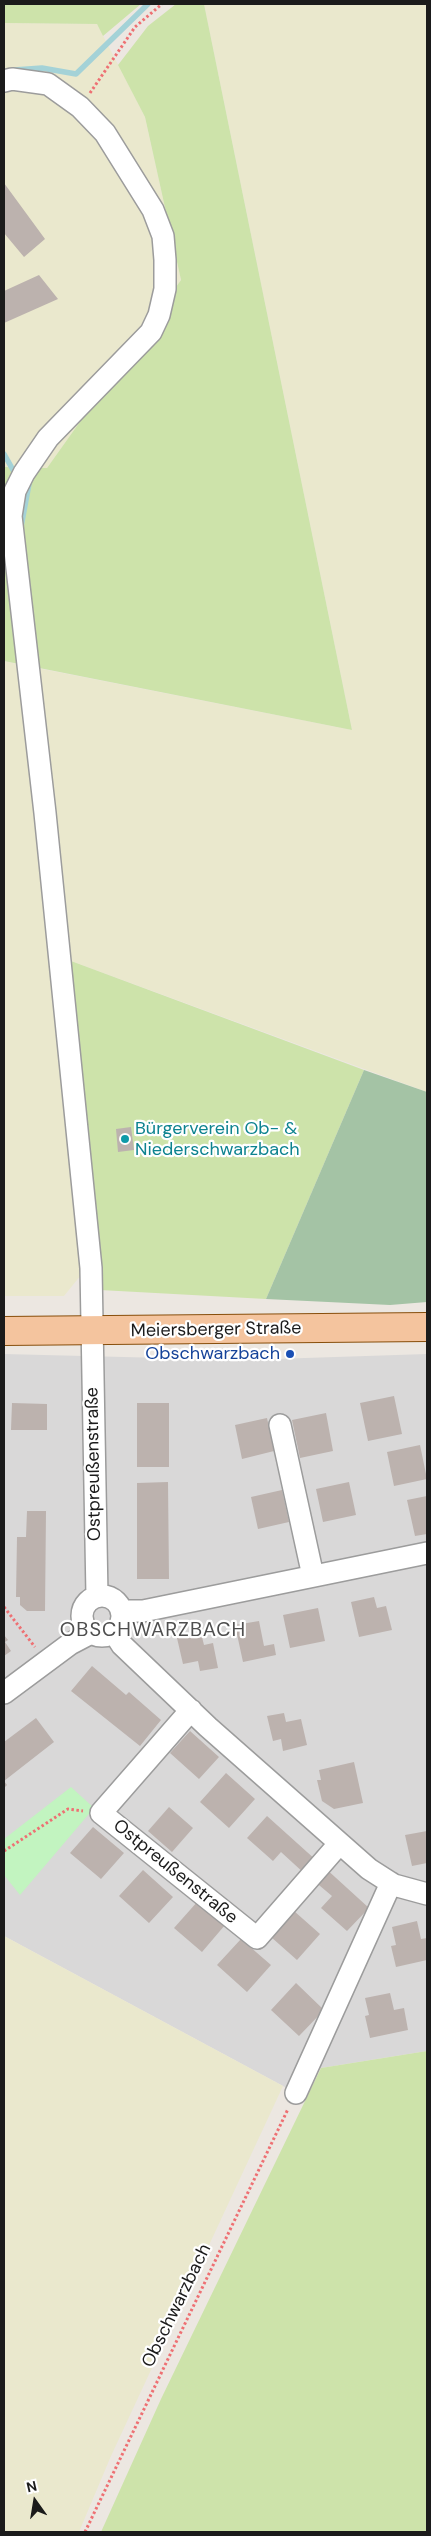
<!DOCTYPE html>
<html>
<head>
<meta charset="utf-8">
<style>
	body { margin:0 }
	#map { position:relative; width:431px; height:2536px; overflow:hidden; background:#ece7e1; font-family:"DM Sans",sans-serif }
	canvas { display:block }
	.frame { position:absolute; inset:0; border:5px solid #1b1b1b; pointer-events:none }
	.north { position:absolute; left:10px; top:2476px; width:50px; height:50px; -webkit-text-stroke:4px #fff; paint-order:stroke; rotate:347deg; font-size:14px; font-weight:700; line-height:20px; text-align:center; color:#1b1b1b }
	.north::after { content:''; display:block; margin:auto; width:18px; height:22px; background:#1b1b1b; clip-path:polygon(50% 0,100% 100%,50% 72%,0 100%) }
</style>
</head>
<body>
<div id="map">
<canvas width="431" height="2536"></canvas>
<div class="frame"></div>
<div class="north">N</div>
</div>
<script>
const c = document.querySelector('canvas').getContext('2d');
c.lineJoin = 'round';
function fillPath(path, color) { c.fillStyle = color; c.fill(path, 'evenodd'); }
const poly = rows => new Path2D(rows.map(r => 'M' + r).join(''));
function stroke(path, color, width, dash) { c.strokeStyle = color; c.lineWidth = width; c.lineCap = dash ? 'butt' : 'round'; c.setLineDash(dash || []); c.stroke(path); }
function write(font, color, halo, rows, align = 'center') {
  c.font = font + ' "DM Sans",sans-serif'; c.lineWidth = 4.5; c.setLineDash([]); c.textBaseline = 'middle'; c.strokeStyle = halo; c.fillStyle = color; for (const [text, x, y, turn = 0] of rows) {
    c.save(); c.translate(x, y); c.rotate((+turn || 0) * Math.PI / 180); c.textAlign = isNaN(turn) ? turn : align; if (halo) c.strokeText(text, 0, 0); c.fillText(text, 0, 0); c.restore();
  }
}
fillPath(poly([
	[4,1354,244,1360,427,1354,427,2051,321,2068,296,2093,4,1936]
]), '#d9d8d8');
fillPath(poly([
	[204,4,427,4,427,1092,71,961,32,667,352,730],
	[4,23,97,24,145,117,181,280,47,468,4,467],
	[4,661,17,664,47,903,81,1275,64,1296,4,1296],
	[4,1936,283,2086,111,2456,79,2532,4,2532]
]), '#eae8cd');
fillPath(poly([
	[4,4,141,4,103,36,97,24,4,23],
	[176,4,204,4,352,730,4,661,4,467,47,468,181,280,145,117,118,65,148,26],
	[71,961,364,1070,266,1299,100,1290],
	[427,2051,427,2532,101,2532,161,2399,321,2068]
]), '#cde3aa');
fillPath(poly([
	[364,1070,427,1092,427,1302,390,1305,266,1299]
]), '#a4c3a5');
fillPath(poly([
	[71,1787,94,1808,20,1895,4,1875,4,1839]
]), '#c2f4c0');
stroke(poly([
	[14,70,42,68,76,74,148,4],
	[4,454,13,470],
	[21,527,29,484]
]), '#a4d2d7', 5.5);
fillPath(poly([
	[4,183,45,239,24,257,4,233],
	[39,275,58,299,4,323,4,291],
	[131,1127,134,1150,118,1152,116,1129],
	[394,1396,402,1434,368,1441,360,1403],
	[12,1403,47,1404,47,1430,11,1430],
	[137,1403,169,1403,169,1467,137,1467],
	[326,1413,333,1451,300,1458,292,1420],
	[267,1418,274,1451,242,1459,235,1425],
	[420,1445,427,1479,394,1486,387,1452],
	[168,1482,169,1579,137,1579,137,1483],
	[349,1482,356,1515,323,1522,316,1489],
	[282,1490,289,1522,258,1529,251,1497],
	[427,1496,427,1534,415,1536,407,1500],
	[27,1511,46,1511,45,1611,27,1611,20,1605,20,1597,16,1597,17,1537,26,1537],
	[374,1597,377,1608,386,1606,392,1630,359,1637,351,1602],
	[318,1608,325,1641,290,1648,283,1615],
	[259,1621,264,1646,274,1644,276,1655,243,1662,235,1625],
	[201,1633,204,1645,213,1643,218,1668,200,1671,198,1661,183,1664,177,1638],
	[4,1635,8,1640,5,1642,11,1651,4,1656],
	[92,1666,126,1695,129,1692,161,1720,140,1746,71,1691],
	[284,1713,286,1722,301,1719,307,1745,283,1751,281,1739,273,1741,267,1716],
	[36,1718,54,1742,4,1781,7,1785,4,1788,4,1742],
	[190,1731,219,1757,199,1779,170,1753],
	[354,1762,363,1803,334,1809,322,1801,317,1780,321,1780,319,1770],
	[226,1773,255,1799,229,1828,200,1802],
	[169,1807,193,1828,172,1852,148,1831],
	[267,1816,317,1861,305,1874,281,1852,273,1861,247,1838],
	[93,1827,124,1853,101,1879,70,1853],
	[427,1831,427,1863,412,1866,405,1835],
	[324,1867,369,1908,347,1931,321,1908,332,1896,313,1880],
	[143,1870,173,1897,149,1923,119,1896],
	[198,1901,225,1925,202,1952,174,1928],
	[294,1911,320,1934,297,1960,271,1937],
	[417,1921,421,1939,427,1938,427,1960,396,1967,391,1946,396,1945,392,1927],
	[241,1939,271,1965,247,1992,217,1965],
	[296,1983,324,2010,299,2036,271,2010],
	[390,1993,394,2010,404,2008,408,2030,370,2038,365,2016,369,2015,365,1998]
]), '#bcb2ae');
const minor = poly([
	[4,81,12,79,48,84,80,107,105,133,153,210,163,236,165,260,165,289,159,315,151,332,48,438,24,473,15,491,11,516,45,813,91,1268,97,1596],
	[280,1425,313,1576],
	'82 1616a20 20 0 1 1 40 0a20 20 0 1 1-40 0Z',
	[121,1611,143,1611,427,1553],
	[113,1631,122,1645,208,1727,369,1869,394,1885,427,1894],
	[4,1693,70,1644,91,1633],
	[191,1710,101,1813,257,1938,339,1844],
	[296,2093,391,1883]
]);
const major = poly([
	[4,1331,427,1327]
]);
stroke(minor, '#9c9c9c', 24);
stroke(major, '#874e0b', 30);
stroke(poly([
	[90,93,135,27,162,4],
	[4,1607,35,1647],
	[4,1851,68,1809,83,1811],
	[85,2532,288,2109]
]), '#ee7073', 3, [2.5, 2.5]);
stroke(minor, '#fff', 21);
stroke(major, '#f4c49e', 28);
for (const [x, y, r, color] of [
	[125,1139,5,"#0f9aa8"],
	[290,1354,5,"#1a4fb4"]
]) { const dot = new Path2D(); dot.arc(x, y, r, 0, 2 * Math.PI); c.fillStyle = color; c.fill(dot); stroke(dot, '#fff', 2); }
write('18px', '#0d838f', '#fff', [
	["Bürgerverein Ob- &",135,1129],
	["Niederschwarzbach",135,1150]
], 'left');
write('18px', '#1b1b1b', '#fff', [
	["Meiersberger Straße",216,1330,-1],
	["Ostpreußenstraße",94,1464,-91],
	["Ostpreußenstraße",175,1872,39],
	["Obschwarzbach",177,2306,-64]
]);
write('18px', '#164399', '#fff', [
	["Obschwarzbach",280,1354]
], 'right');
c.letterSpacing = '1px';
write('20px', '#4e4e4e', '#fff', [
	["OBSCHWARZBACH",153,1631]
]);
c.letterSpacing = '0px';
</script>
</body>
</html>
